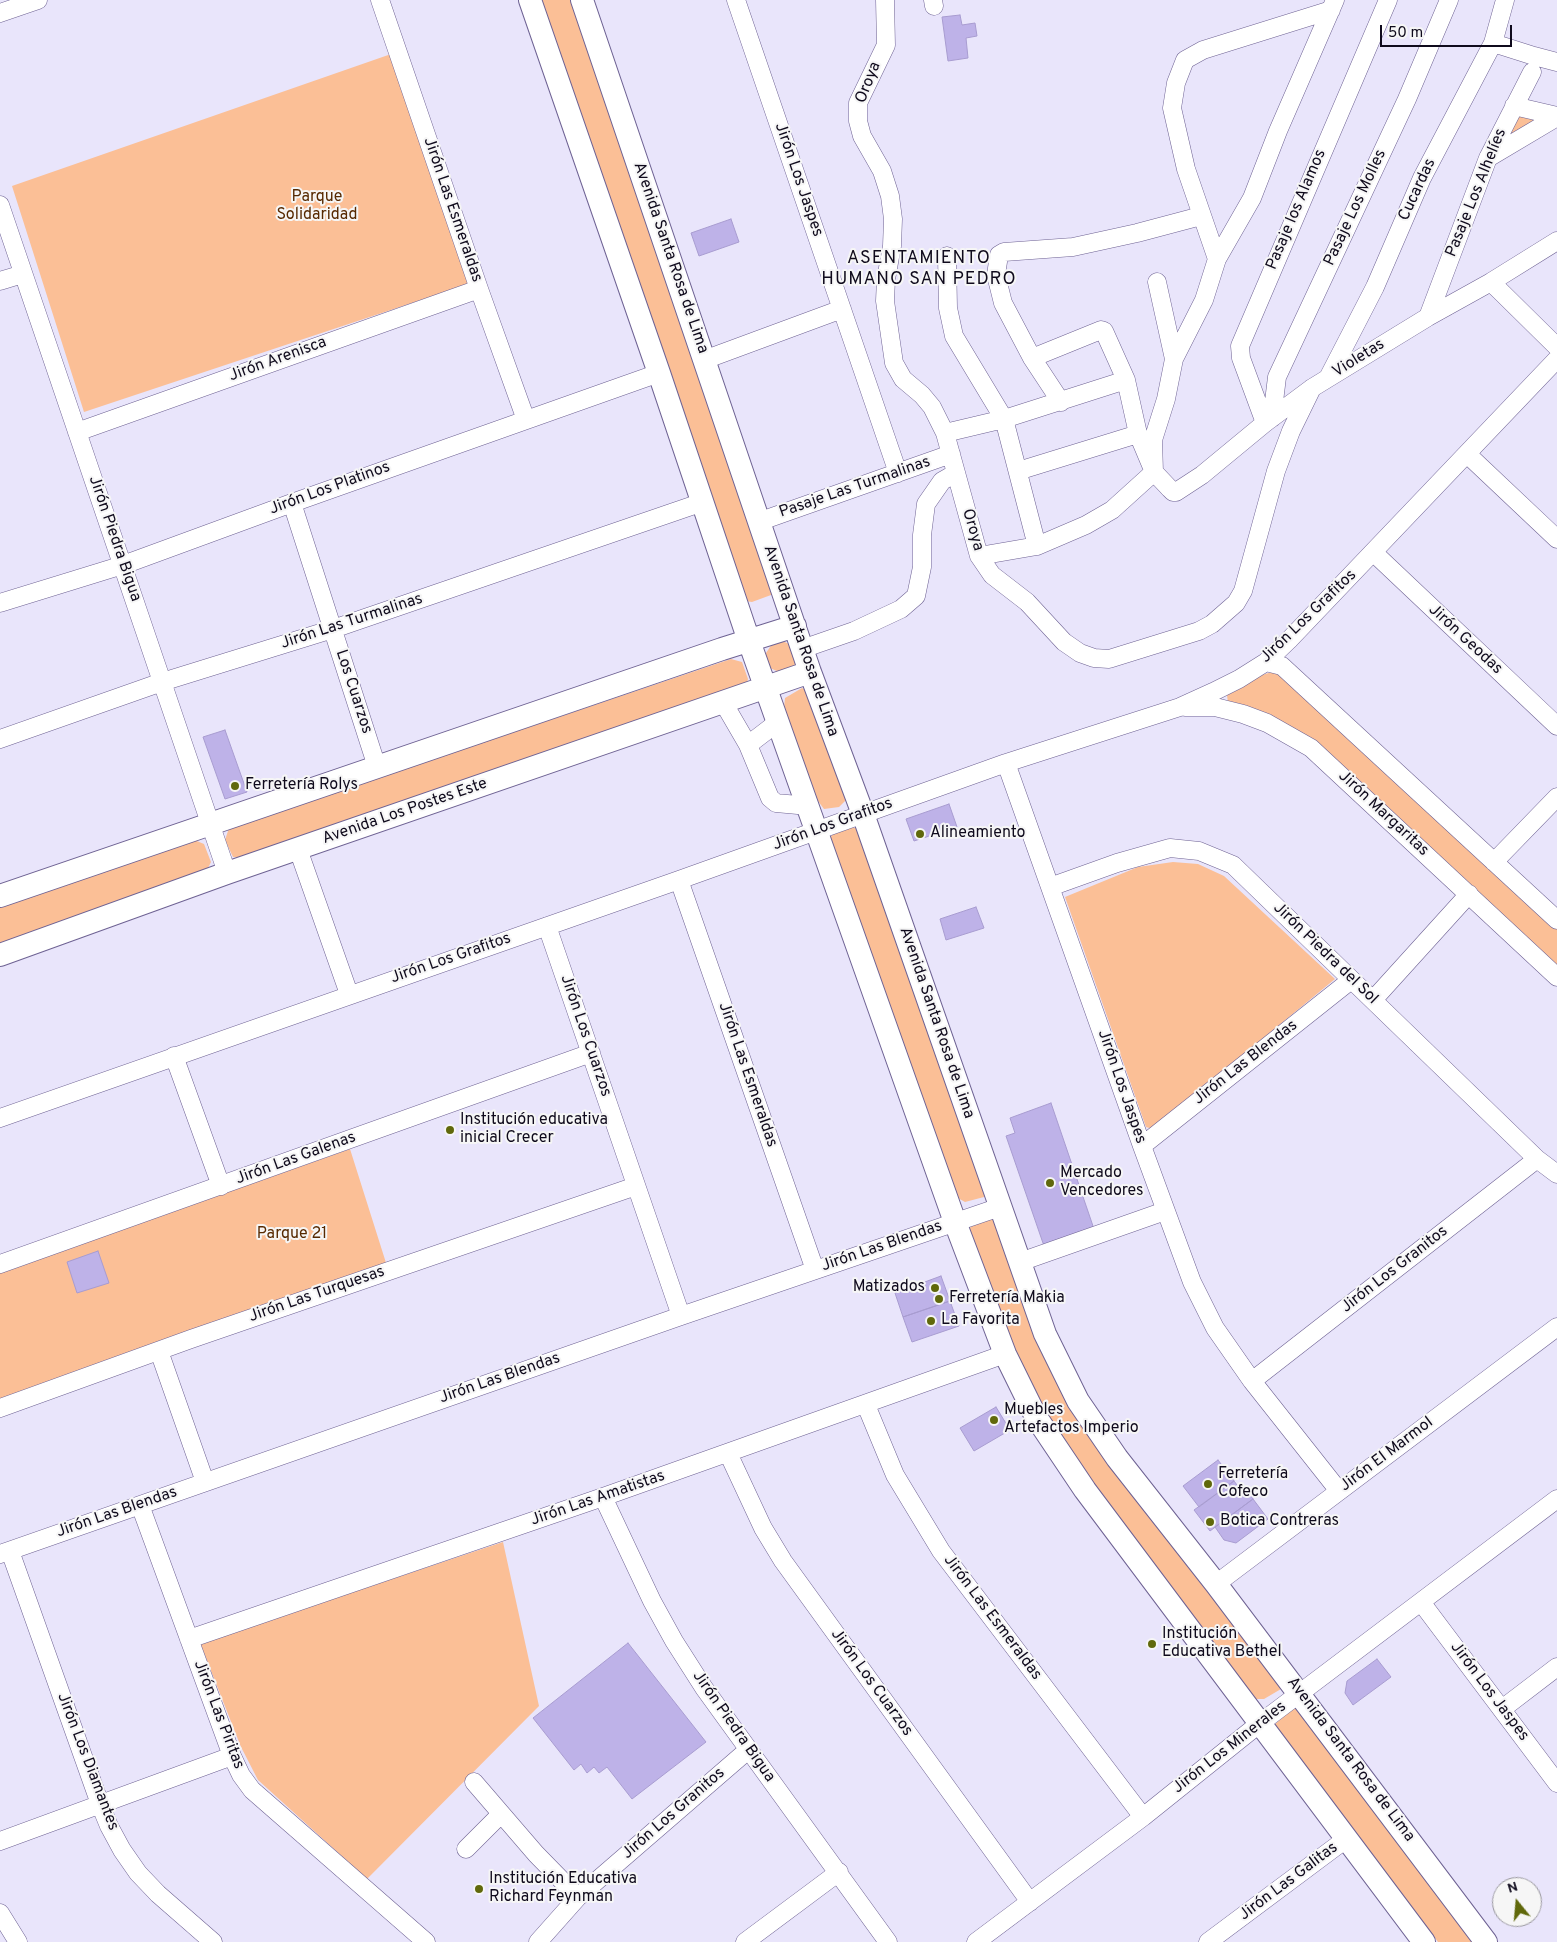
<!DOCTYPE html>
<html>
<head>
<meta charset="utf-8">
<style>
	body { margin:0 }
	#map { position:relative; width:1557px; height:1942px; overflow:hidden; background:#e9e5fb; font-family:Overpass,sans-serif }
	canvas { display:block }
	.north { position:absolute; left:1492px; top:1877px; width:50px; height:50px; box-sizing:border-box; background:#f6f6f6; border:1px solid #9a989f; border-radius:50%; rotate:343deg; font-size:14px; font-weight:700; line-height:20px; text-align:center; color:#0f0a1c }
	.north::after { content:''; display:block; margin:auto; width:18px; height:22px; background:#60680b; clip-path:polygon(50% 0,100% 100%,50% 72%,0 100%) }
	.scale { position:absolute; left:1380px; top:25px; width:132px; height:22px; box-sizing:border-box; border:2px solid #0f0a1c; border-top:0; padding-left:6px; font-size:15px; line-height:18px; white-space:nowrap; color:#0f0a1c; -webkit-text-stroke:4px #f6f6f6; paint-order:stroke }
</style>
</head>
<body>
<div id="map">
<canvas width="1557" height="1942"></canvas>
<div class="north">N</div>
<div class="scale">50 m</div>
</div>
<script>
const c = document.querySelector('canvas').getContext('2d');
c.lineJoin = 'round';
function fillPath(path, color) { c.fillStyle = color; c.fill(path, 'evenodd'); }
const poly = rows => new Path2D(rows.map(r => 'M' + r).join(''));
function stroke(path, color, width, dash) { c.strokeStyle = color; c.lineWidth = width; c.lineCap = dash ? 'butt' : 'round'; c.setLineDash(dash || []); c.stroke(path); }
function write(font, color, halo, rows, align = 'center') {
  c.font = font + ' Overpass,sans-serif'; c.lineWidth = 4; c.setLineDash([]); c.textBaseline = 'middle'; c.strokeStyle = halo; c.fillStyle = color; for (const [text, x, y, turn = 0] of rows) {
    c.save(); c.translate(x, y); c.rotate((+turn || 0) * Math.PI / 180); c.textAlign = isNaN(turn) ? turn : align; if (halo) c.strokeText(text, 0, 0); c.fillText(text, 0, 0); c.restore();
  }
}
fillPath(poly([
	[539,0,574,0,775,590,771,595,752,602,745,601],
	[394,53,472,283,84,412,12,186],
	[1514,111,1547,119,1499,145],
	[782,641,792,645,796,663,793,667,779,672,770,668,765,658,766,653,772,644],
	[731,659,742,662,748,679,746,686,245,858,233,857,225,840,229,828],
	[1272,672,1281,672,1557,929,1557,967,1318,746,1228,703,1227,695,1233,689,1255,677],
	[802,688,811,693,848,798,839,807,824,809,818,801,784,708,785,698],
	[849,826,858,829,987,1190,984,1197,965,1202,956,1197,828,841,834,832],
	[192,839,204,844,211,862,206,872,0,946,0,907],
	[1173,862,1198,864,1224,876,1335,979,1153,1129,1146,1127,1065,897,1138,867],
	[350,1149,387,1266,0,1402,0,1272],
	[991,1218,998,1221,1035,1327,1281,1689,1264,1699,1254,1699,1086,1476,1024,1377,968,1230,975,1222],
	[503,1542,539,1706,367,1879,258,1780,241,1747,200,1643],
	[1297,1705,1476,1942,1438,1942,1274,1725]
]), '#fbbf96');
const building = poly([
	[960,15,962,25,975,23,977,36,966,38,968,58,948,61,942,17,960,15],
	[731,219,739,242,699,256,691,233,731,219],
	[225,730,247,792,225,799,203,737,225,730],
	[949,804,957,827,914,841,906,819,949,804],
	[976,907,984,928,946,940,940,919,976,907],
	[1051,1103,1094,1229,1044,1246,1006,1136,1015,1133,1010,1118,1051,1103],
	[98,1251,109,1283,77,1293,67,1262,98,1251],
	[941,1276,950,1301,903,1317,895,1293,941,1276],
	[950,1301,959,1326,912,1342,903,1317,950,1301],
	[996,1407,1010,1430,974,1451,960,1428,996,1407],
	[1218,1460,1234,1481,1199,1507,1183,1486,1218,1460],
	[1234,1481,1240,1489,1244,1486,1253,1499,1210,1531,1194,1510,1234,1481],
	[1253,1499,1268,1519,1236,1543,1224,1540,1215,1527,1253,1499],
	[628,1643,706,1742,632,1799,607,1767,599,1773,594,1767,587,1773,581,1764,574,1770,533,1718,628,1643],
	[1377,1659,1391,1677,1353,1705,1345,1693,1347,1681,1377,1659]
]);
fillPath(building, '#beb2e8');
stroke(building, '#a89cd0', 1);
const minor = poly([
	[380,0,479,289,526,420],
	[736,0,898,473],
	[885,0,886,45,858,103,858,121,862,136,882,171,890,196,893,219,892,246,886,279,885,301,894,363,903,379,922,395,932,407,945,433,979,556,992,575,1027,602,1064,642,1080,653,1094,658,1109,659,1199,631,1212,624,1236,603,1243,591,1276,471,1291,431,1312,388],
	[933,0,934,6],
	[0,13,38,0],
	[1493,43,1534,56,1557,62],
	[1514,106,1557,116],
	[1488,158,1557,117],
	[0,205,227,873],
	[947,256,948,308,954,336,1004,419,1037,546],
	[1217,259,1186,169,1172,108,1176,83,1185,60,1203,50,1331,10],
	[0,281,23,274],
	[1157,282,1174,359],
	[1491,282,1557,347],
	[1428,317,1488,158,1532,72],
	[1032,358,1101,330,1104,331,1126,380,1138,434,1154,472,1170,489,1173,492,1176,492,1202,475,1265,423,1312,388,1428,317,1491,282,1557,241],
	[704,360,842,309],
	[1328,378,1375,287,1422,178,1493,43,1505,0],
	[1061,402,1032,358,1003,303,996,275,999,255,1004,252,1073,247,1137,233,1201,216],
	[1272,418,1277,377,1407,99,1449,0],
	[1265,423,1241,358,1240,346,1388,0],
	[77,432,479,289],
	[945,433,1004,419,1126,380],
	[1467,454,1557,539],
	[1018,471,1138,434],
	[292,503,377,767],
	[758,522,951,454],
	[1374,553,1557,726],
	[979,556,1037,546,1086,525,1112,510,1154,472,1153,440,1166,399,1174,359,1204,300,1217,259,1252,198,1278,131,1335,0],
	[0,603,123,565,292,503,659,373],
	[802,649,854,631,901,609,916,596,922,567,922,535,926,504,942,481,956,473],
	[1266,662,1282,666,1557,920],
	[723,702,748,745,770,798,776,803,809,806],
	[1185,707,1215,707,1243,714,1267,723,1311,748,1557,977],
	[0,739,162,682,333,629,703,502],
	[748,745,778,722],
	[1006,763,1142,1146,1192,1282,1215,1328,1252,1381,1339,1491],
	[298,849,349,994],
	[1494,862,1557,797],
	[679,880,815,1270],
	[1050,887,1117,863,1170,848,1199,851,1233,865,1537,1159,1557,1174],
	[547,926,681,1316],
	[1373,1000,1469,894],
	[174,1056,221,1186],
	[0,1118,679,880,1006,763,1180,707,1213,692,1239,679,1266,662,1289,640,1557,359],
	[1142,1146,1351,980],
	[1020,1262,1165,1211],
	[0,1264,591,1053],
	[159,1351,205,1482],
	[1252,1381,1537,1159],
	[866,1405,895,1475,941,1551,1143,1817],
	[0,1408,191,1339,636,1186],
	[728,1453,763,1528,783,1561,1030,1902],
	[603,1497,652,1601,674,1641,704,1688,888,1942],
	[140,1505,232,1756,241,1775,252,1790,426,1942],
	[10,1551,100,1804,109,1826,122,1850,138,1873,158,1894,213,1942],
	[0,1554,681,1316,1000,1207],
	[1216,1584,1557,1327],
	[1421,1602,1557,1783],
	[189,1639,603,1497,1005,1354],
	[1502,1709,1557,1667],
	[474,1782,536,1854,578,1897],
	[0,1841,232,1756],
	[466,1849,501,1814],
	[0,1913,18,1942],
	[538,1942,578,1897,748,1750],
	[745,1942,839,1872],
	[976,1942,1143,1817,1259,1724,1557,1499],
	[1208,1942,1346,1839]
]);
const major = poly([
	[530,0,659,373,749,641,955,1222,1005,1354,1036,1417,1085,1490,1424,1942],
	[582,0,810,672,863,814,1045,1334,1078,1401,1117,1458,1216,1584,1486,1942],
	[0,896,722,649,795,626],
	[0,955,227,873,810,672]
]);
stroke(minor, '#6e6293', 19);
stroke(major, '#6e6293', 24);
stroke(minor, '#fff', 18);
stroke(major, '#fff', 22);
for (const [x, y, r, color] of [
	[235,786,5,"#60680b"],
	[920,834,5,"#60680b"],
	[450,1130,5,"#60680b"],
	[1050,1183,5,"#60680b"],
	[935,1288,5,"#60680b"],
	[939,1299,5,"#60680b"],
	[931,1321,5,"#60680b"],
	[994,1420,5,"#60680b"],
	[1208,1484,5,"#60680b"],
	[1210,1522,5,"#60680b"],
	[1152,1644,5,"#60680b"],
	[479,1889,5,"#60680b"]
]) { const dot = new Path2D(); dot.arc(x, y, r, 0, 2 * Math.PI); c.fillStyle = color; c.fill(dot); stroke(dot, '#f6f6f6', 2); }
write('16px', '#0f0a1c', '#f6f6f6', [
	["Oroya",869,83,-68],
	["Jirón Los Jaspes",798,180,71],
	["Cucardas",1418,190,-65],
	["Pasaje Los Alhelíes",1477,193,-68],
	["Pasaje Los Molles",1356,208,-65],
	["Jirón Las Esmeraldas",452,210,71],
	["Pasaje los Alamos",1297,210,-67],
	["Avenida Santa Rosa de Lima",670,258,71],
	["Violetas",1359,359,-32],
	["Jirón Arenisca",278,360,-20],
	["Pasaje Las Turmalinas",855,488,-19],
	["Jirón Los Platinos",330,489,-20],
	["Oroya",972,530,74],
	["Jirón Piedra Bigua",114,539,71],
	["Jirón Los Grafitos",1309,617,-44],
	["Jirón Las Turmalinas",352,622,-18],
	["Jirón Geodas",1465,640,43],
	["Avenida Santa Rosa de Lima",800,641,71],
	["Los Cuarzos",353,692,72],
	["Avenida Los Postes Este",405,812,-19],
	["Jirón Margaritas",1383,814,43],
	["Jirón Los Grafitos",833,825,-20],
	["Jirón Piedra del Sol",1325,954,44],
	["Jirón Los Grafitos",451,959,-19],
	["Avenida Santa Rosa de Lima",936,1023,71],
	["Jirón Los Cuarzos",585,1036,71],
	["Jirón Las Blendas",1246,1063,-38],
	["Jirón Las Esmeraldas",747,1075,71],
	["Jirón Los Jaspes",1121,1087,71],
	["Jirón Las Galenas",296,1159,-20],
	["Jirón Las Blendas",882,1247,-19],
	["Jirón Los Granitos",1395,1270,-38],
	["Jirón Las Turquesas",317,1295,-19],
	["Jirón Las Blendas",500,1379,-19],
	["Jirón El Marmol",1387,1455,-37],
	["Jirón Las Amatistas",598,1499,-19],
	["Jirón Las Blendas",117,1513,-19],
	["Jirón Las Esmeraldas",992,1618,53],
	["Jirón Los Cuarzos",871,1683,54],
	["Jirón Los Jaspes",1489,1692,53],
	["Jirón Las Piritas",218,1715,69],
	["Jirón Piedra Bigua",733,1727,55],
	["Jirón Los Minerales",1230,1748,-38],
	["Avenida Santa Rosa de Lima",1350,1760,53],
	["Jirón Los Diamantes",87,1762,69],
	["Jirón Los Granitos",674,1814,-41],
	["Jirón Las Galitas",1289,1882,-37]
]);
write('16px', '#572900', '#f6f6f6', [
	["Parque",317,198],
	["Solidaridad",317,216],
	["Parque 21",292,1235]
]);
write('16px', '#0f0a1c', '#f6f6f6', [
	["Ferretería Rolys",245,786],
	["Alineamiento",930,834],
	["Institución educativa",460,1121],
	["inicial Crecer",460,1139],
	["Mercado",1060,1174],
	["Vencedores",1060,1192],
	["Matizados",925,1288,"right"],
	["Ferretería Makia",949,1299],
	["La Favorita",941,1321],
	["Muebles",1004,1411],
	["Artefactos Imperio",1004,1429],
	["Ferretería",1218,1475],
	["Cofeco",1218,1493],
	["Botica Contreras",1220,1522],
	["Institución",1162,1635],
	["Educativa Bethel",1162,1653],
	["Institución Educativa",489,1880],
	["Richard Feynman",489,1898]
], 'left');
c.letterSpacing = '1px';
write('18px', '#0f0a1c', '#f6f6f6', [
	["ASENTAMIENTO",919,259],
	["HUMANO SAN PEDRO",919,280]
]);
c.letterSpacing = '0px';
</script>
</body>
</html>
